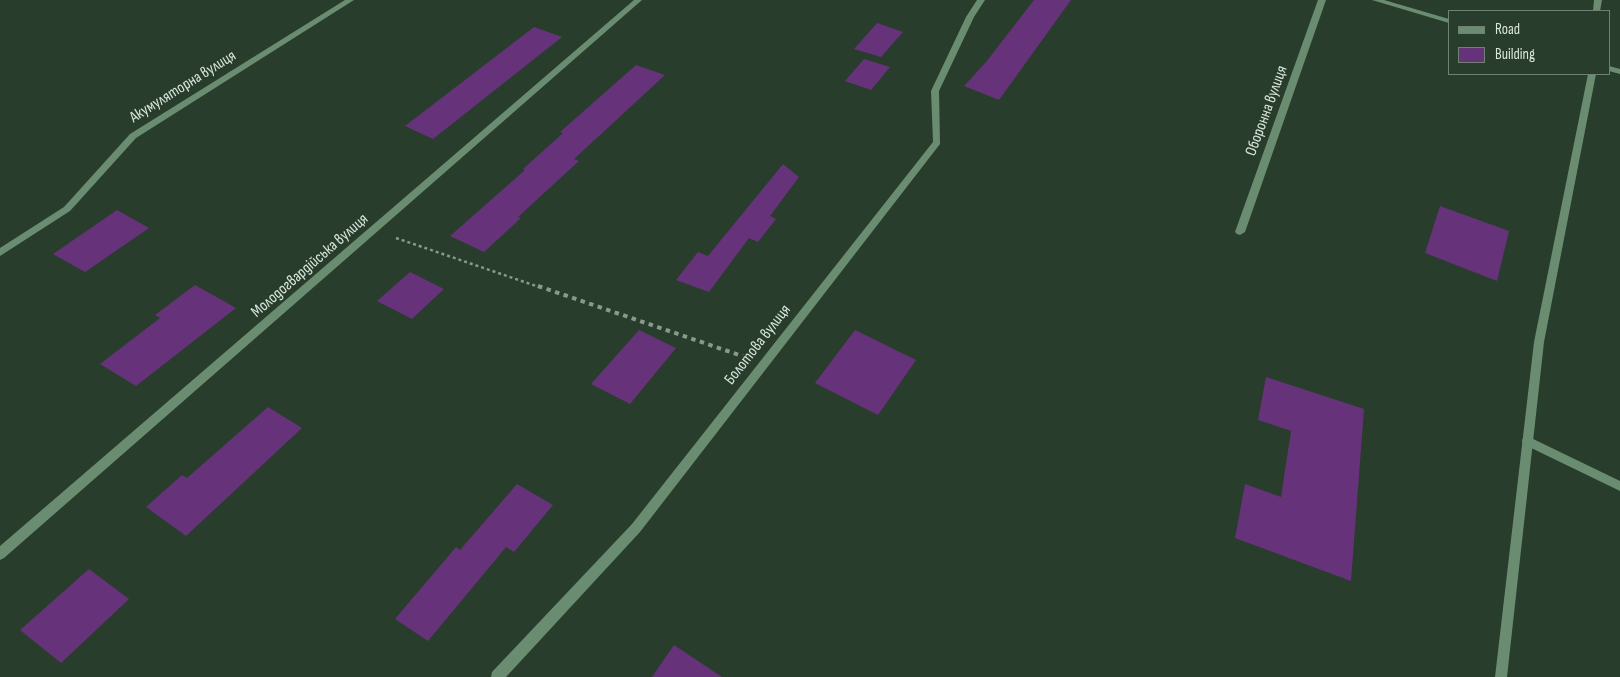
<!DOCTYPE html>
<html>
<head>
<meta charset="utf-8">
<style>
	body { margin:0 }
	#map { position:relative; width:1620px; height:677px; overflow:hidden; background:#283d2c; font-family:"Sofia Sans Condensed",sans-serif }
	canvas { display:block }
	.legend { position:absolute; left:1448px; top:10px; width:162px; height:65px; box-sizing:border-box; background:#283d2c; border:1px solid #6f8172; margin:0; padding:6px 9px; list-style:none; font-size:15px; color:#d9e6db }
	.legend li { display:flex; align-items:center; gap:10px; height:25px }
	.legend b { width:25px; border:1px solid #6f8172 }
</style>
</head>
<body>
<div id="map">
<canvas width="1620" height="677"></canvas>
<ul class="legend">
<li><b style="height:6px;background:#6a8d71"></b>Road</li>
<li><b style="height:14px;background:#66337a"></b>Building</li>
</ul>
</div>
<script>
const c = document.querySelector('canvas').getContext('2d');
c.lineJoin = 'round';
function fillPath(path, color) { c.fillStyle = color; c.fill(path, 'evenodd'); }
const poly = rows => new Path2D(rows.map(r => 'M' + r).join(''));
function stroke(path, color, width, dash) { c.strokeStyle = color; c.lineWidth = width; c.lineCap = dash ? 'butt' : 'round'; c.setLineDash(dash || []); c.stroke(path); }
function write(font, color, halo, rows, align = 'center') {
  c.font = font + ' "Sofia Sans Condensed",sans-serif'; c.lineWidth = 4; c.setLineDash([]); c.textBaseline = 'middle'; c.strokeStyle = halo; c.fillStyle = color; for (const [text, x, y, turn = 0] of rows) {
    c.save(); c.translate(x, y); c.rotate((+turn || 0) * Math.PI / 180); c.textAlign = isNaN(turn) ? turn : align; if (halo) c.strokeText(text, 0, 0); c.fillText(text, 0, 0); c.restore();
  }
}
fillPath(poly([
	[1034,0,1071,0,999,100,964,86,986,62],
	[877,23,903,32,881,57,854,49],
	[534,27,562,37,433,139,405,126],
	[864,59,890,67,871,90,845,81],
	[636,65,665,75,574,159,579,161,518,217,521,218,484,252,450,236,525,170,523,169,563,133,560,132],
	[783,164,799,177,770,216,776,219,758,242,749,238,709,292,676,280,698,252,708,256],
	[1440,206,1509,231,1497,281,1425,253],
	[117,210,149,228,85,272,53,254],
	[410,272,444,289,412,319,377,301],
	[195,285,236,308,136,386,100,364,160,318,155,315],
	[639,330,676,348,630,404,591,384],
	[855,330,916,360,878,415,815,383],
	[1266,377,1364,409,1351,581,1235,538,1245,484,1281,497,1291,431,1258,420],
	[268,407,302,428,186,536,146,507,182,475,187,478],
	[517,484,553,505,514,552,506,547,428,641,395,619,456,547,460,550],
	[89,569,129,599,61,663,20,630],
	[674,645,722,677,652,677]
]), '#66337a');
stroke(poly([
	[396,238,542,288]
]), '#899a8c', 2.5, [3, 3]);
stroke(poly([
	[538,286,745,357]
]), '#899a8c', 4, [4.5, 4.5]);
fillPath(poly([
	[1527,436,1620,481,1620,491,1523,444,1522,441,1523,438,1527,436]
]), '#6a8d71');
fillPath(poly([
	[345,0,354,0,136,138,70,211,0,256,0,248,64,207,130,134,345,0],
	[634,0,642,0,4,558,0,560,0,546,634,0],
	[977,0,985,0,974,17,939,91,940,144,640,532,506,677,491,677,492,672,632,524,933,142,931,91,966,17,977,0],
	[1318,0,1326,0,1245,232,1240,235,1237,234,1235,232,1318,0],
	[1372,0,1384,0,1449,19,1449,23,1372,0],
	[1594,0,1602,0,1600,11,1593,11,1594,0],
	[1609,66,1620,69,1620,74,1609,71,1609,66],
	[1588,74,1596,74,1544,342,1507,677,1495,677,1534,342,1588,74]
]), '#6a8d71');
write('16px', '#d9e6db', '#283d2c', [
	["Акумуляторна вулиця",183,87,-32],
	["Оборонна вулиця",1267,111,-70],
	["Молодогвардійська вулиця",310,266,-41],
	["Болотова вулиця",758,345,-52]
]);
</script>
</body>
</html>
